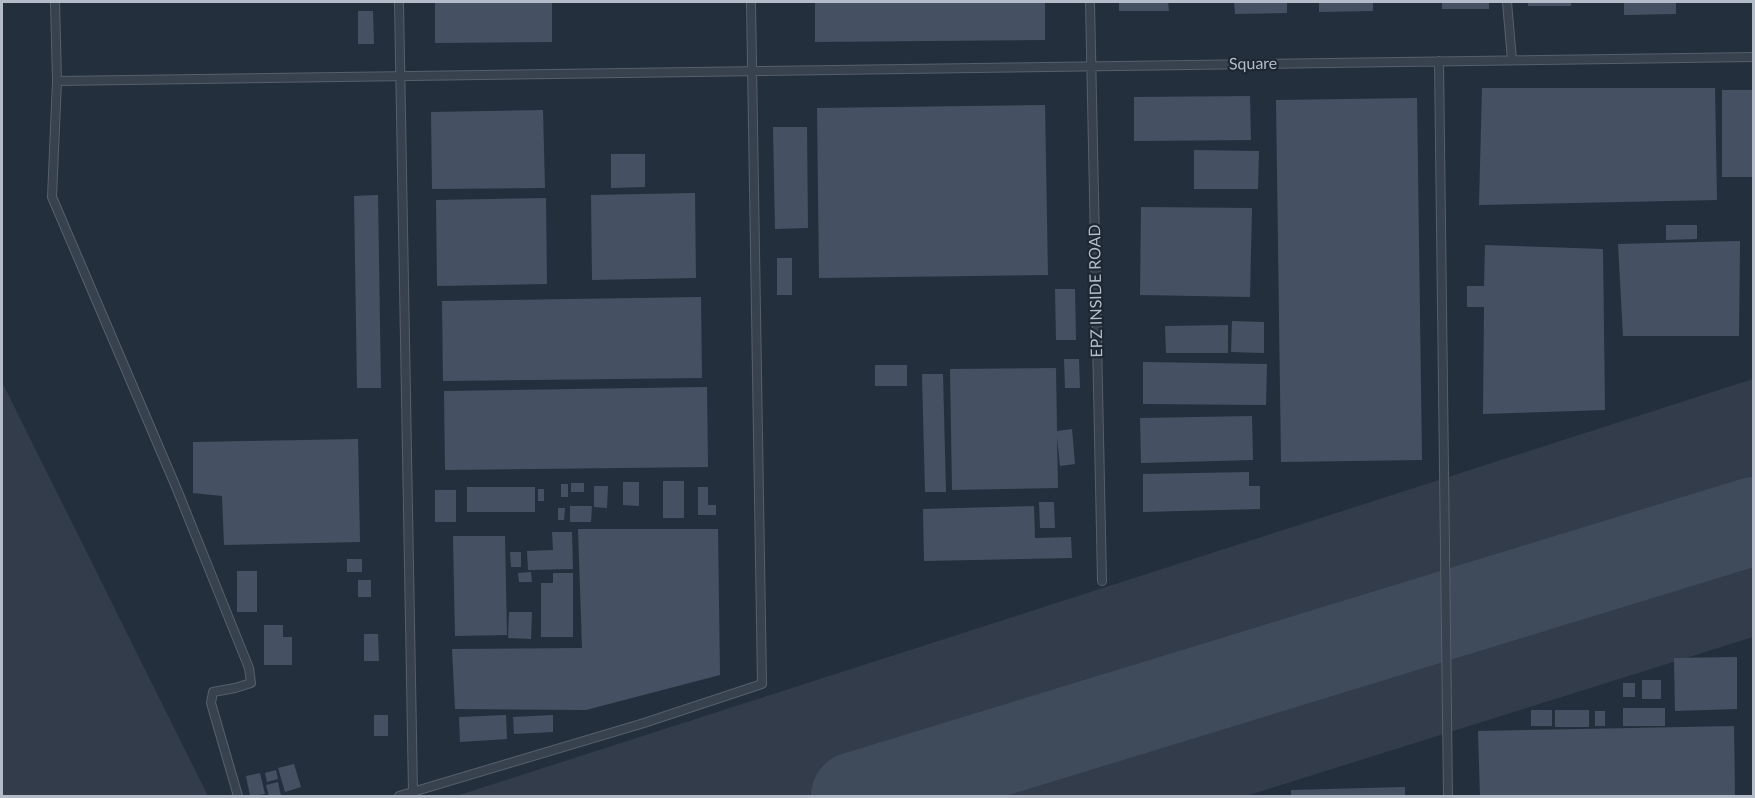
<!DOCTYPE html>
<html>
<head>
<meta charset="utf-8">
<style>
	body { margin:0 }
	#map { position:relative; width:1755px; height:798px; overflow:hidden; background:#242f3e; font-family:Lato,sans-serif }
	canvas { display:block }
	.frame { position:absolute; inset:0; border:3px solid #b4bcc9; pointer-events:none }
</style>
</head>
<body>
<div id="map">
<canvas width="1755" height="798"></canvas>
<div class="frame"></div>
</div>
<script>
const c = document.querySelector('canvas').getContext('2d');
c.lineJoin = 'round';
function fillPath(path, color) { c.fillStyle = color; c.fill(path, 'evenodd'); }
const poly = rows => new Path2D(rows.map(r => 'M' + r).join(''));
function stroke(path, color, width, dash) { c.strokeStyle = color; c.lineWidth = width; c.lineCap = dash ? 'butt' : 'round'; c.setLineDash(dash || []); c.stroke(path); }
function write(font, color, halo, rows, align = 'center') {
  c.font = font + ' Lato,sans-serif'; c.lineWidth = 4.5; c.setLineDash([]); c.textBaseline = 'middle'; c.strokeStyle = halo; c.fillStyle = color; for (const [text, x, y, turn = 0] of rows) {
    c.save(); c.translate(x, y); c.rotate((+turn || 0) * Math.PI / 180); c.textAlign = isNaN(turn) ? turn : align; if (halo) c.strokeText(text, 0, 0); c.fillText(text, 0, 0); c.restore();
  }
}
fillPath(poly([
	[1753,379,1753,637,1246,796,456,796],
	[2,382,208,796,2,796]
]), '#323c4b');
stroke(poly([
	[855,796,1754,521]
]), '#3f4a5a', 88);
fillPath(poly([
	[435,2,552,2,552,42,435,43],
	[1045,2,1045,40,815,42,815,3],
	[1119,2,1168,2,1169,11,1119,11],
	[1234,2,1287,2,1287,13,1235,14],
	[1319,2,1373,2,1373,11,1319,12],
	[1442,2,1489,2,1489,9,1442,9],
	[1528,2,1571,2,1571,6,1528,6],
	[1624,2,1676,2,1676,14,1624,15],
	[358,11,373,11,374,44,358,44],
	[1482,88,1715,88,1717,200,1479,205],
	[1722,90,1754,90,1754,177,1722,177],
	[1250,96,1251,140,1134,141,1134,97],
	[1417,98,1422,460,1281,462,1276,100],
	[1045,105,1048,275,819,278,817,108],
	[543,110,545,188,432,189,431,112],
	[773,127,807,127,808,228,775,229],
	[1194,150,1259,151,1258,189,1194,189],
	[611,154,645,154,645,187,611,188],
	[695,193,696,278,592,280,591,195],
	[378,195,381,388,357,388,354,196],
	[546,198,547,284,437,286,436,200],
	[1141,207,1252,208,1250,297,1140,295],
	[1666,225,1697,225,1697,239,1666,240],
	[1740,241,1739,336,1623,336,1618,244],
	[1485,245,1603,249,1605,410,1483,414,1484,307,1467,307,1467,286,1484,286],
	[777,258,792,258,792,295,777,295],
	[1055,289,1075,289,1076,340,1056,340],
	[701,297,702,378,443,381,442,301],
	[1232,321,1264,322,1264,353,1231,352],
	[1228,325,1228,353,1166,353,1165,326],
	[1064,359,1079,359,1080,388,1065,388],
	[1143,362,1267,364,1266,405,1143,404],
	[875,365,907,365,907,386,875,386],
	[1056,368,1057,431,1072,429,1075,464,1060,466,1057,437,1058,488,952,490,950,369],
	[922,374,943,374,946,492,925,492],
	[707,387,708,467,445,470,444,391],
	[1252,416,1253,460,1141,463,1140,418],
	[358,439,360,542,224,545,222,496,193,493,193,442],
	[1249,472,1249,486,1260,486,1260,509,1143,512,1143,474],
	[663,481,684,481,684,518,663,518],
	[623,482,639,482,639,506,623,505],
	[571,483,584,483,584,492,571,492],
	[561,484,568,484,568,497,561,497],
	[594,486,608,486,607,508,594,507],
	[467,487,535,487,535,512,467,512],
	[698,487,708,487,708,505,716,505,716,515,698,515],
	[538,489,544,489,544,501,538,501],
	[435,490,456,490,456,522,435,522],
	[1039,502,1054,502,1055,528,1040,528],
	[570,506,592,506,591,522,570,522],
	[1034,506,1035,538,1071,537,1072,558,924,561,923,509],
	[558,508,565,508,564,520,558,520],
	[578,529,718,529,720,675,586,710,455,709,452,649,582,648],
	[552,532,572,532,573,569,528,570,527,551,553,550],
	[453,536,505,536,507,635,455,636],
	[510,552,521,552,521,567,511,567],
	[347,559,362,559,362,572,347,572],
	[237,571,257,571,257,612,237,612],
	[531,572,532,582,519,582,518,573],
	[553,573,573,573,573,637,541,637,541,583,553,583],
	[358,580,371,580,371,597,358,597],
	[509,612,532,612,531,639,508,638],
	[264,625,283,625,283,637,292,637,292,665,264,665],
	[364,634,378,634,379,661,364,661],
	[1737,657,1737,709,1675,711,1674,658],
	[1642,680,1661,680,1661,699,1642,699],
	[1623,683,1635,683,1635,697,1623,697],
	[1623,708,1665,708,1665,726,1623,726],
	[1531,710,1552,710,1552,726,1531,726],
	[1555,710,1589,710,1589,727,1555,727],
	[1595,711,1605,711,1605,726,1595,726],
	[374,715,388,715,388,736,374,736],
	[506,715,507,739,460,742,459,717],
	[553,715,553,732,514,734,513,717],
	[1734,726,1735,796,1480,796,1478,731],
	[294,764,301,787,285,792,278,768],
	[276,770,278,779,267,782,265,773],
	[260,773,265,794,250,796,246,776],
	[278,782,281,796,269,796,266,785],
	[1405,787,1405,796,1291,796,1291,790]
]), '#455162');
const lane = poly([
	[55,2,57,81,52,197,176,487,249,668,251,683,235,688,213,692,211,703,238,796],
	[399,2,413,792],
	[1090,2,1102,581],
	[1507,2,1512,60],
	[1439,61,1448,796],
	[57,81,1754,57],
	[399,796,644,723,762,684,751,2]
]);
stroke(lane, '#565f6c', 10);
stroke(lane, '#38414e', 8);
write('16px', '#b4bcc9', '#1d2633', [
	["Square",1253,64,-1],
	["EPZ INSIDE ROAD",1096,291,-91]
]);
</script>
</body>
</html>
